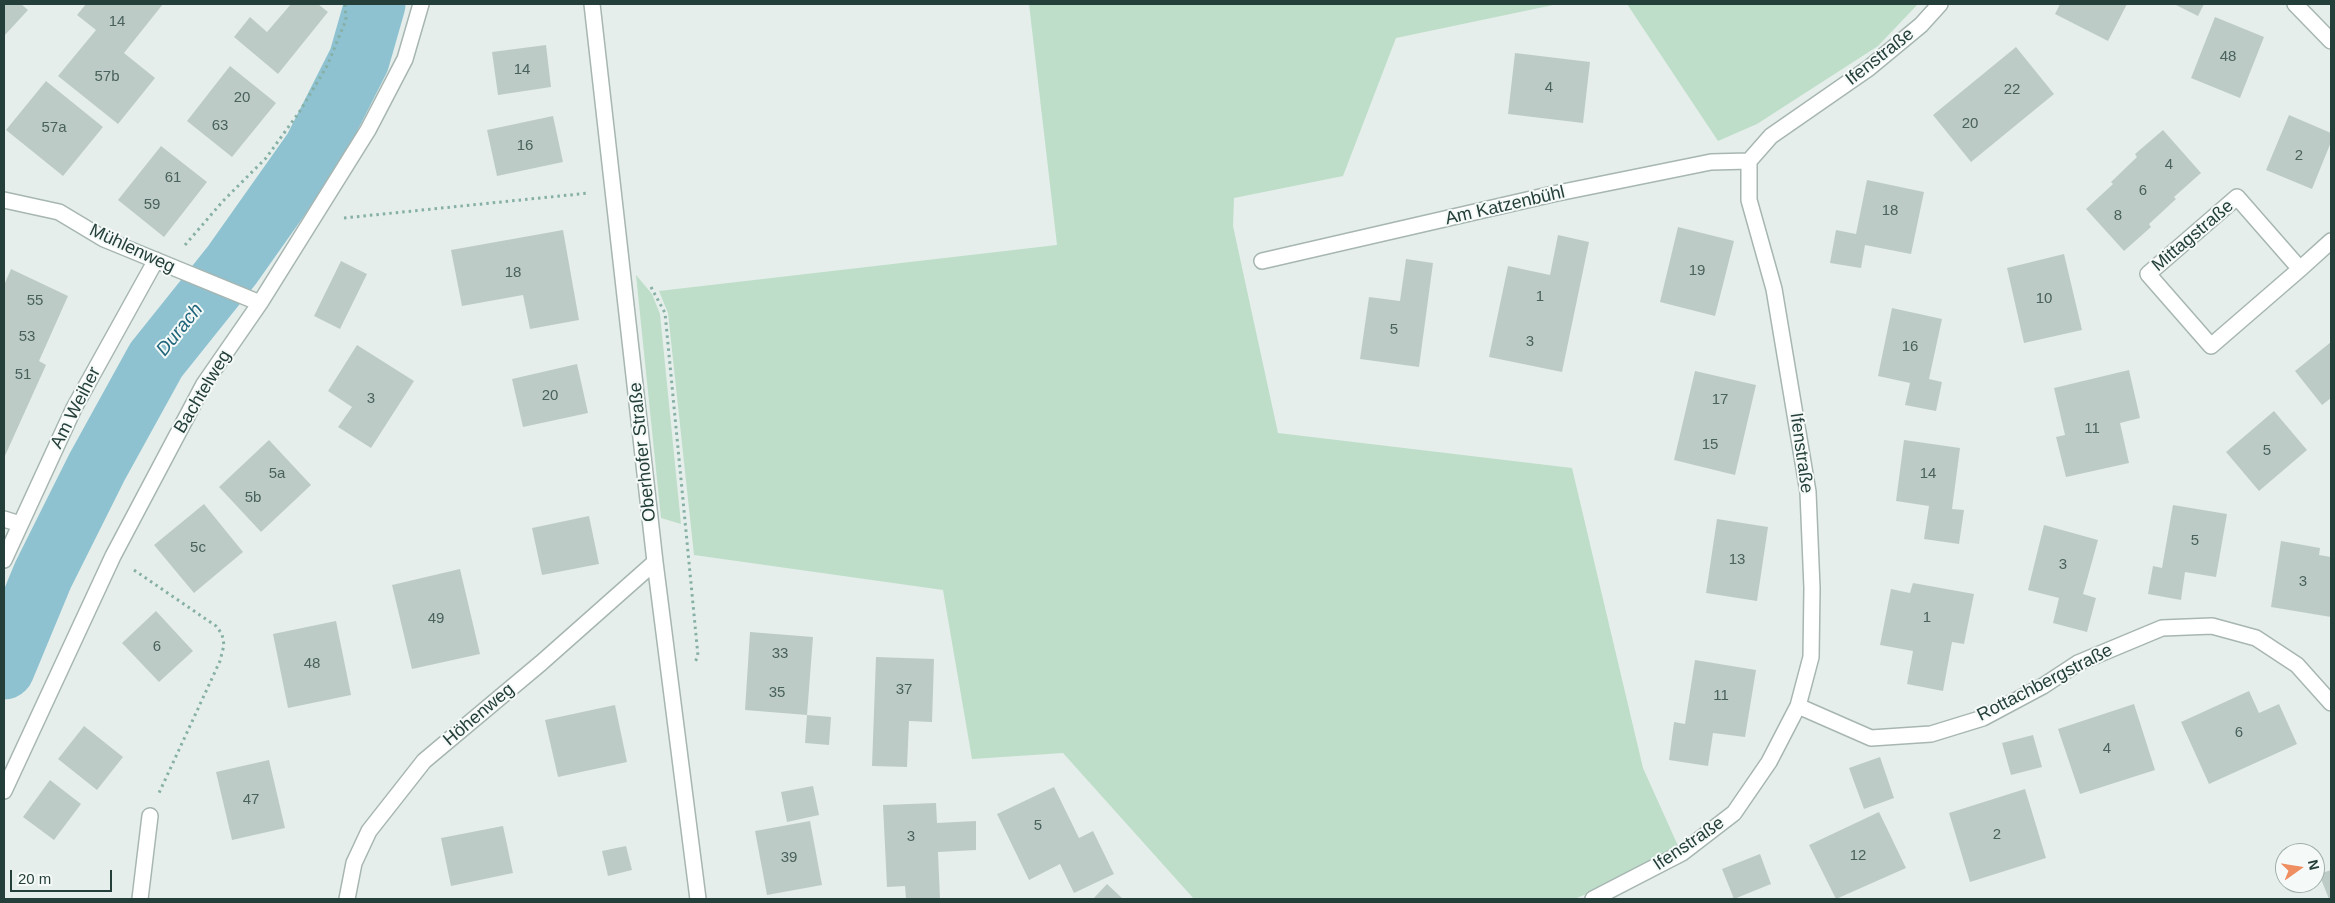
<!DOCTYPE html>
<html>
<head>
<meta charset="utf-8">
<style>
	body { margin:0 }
	#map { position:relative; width:2335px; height:903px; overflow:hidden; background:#e5eeea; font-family:Arial,sans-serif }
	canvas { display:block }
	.frame { position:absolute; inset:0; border:5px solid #243f3a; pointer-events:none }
	.north { position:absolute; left:2275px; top:843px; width:50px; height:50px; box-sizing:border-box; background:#f5faf8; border:1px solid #a1afac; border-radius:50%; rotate:77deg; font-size:14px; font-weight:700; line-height:20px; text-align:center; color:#243f3a }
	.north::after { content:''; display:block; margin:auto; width:18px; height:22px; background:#ef8e61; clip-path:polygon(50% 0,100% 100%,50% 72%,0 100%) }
	.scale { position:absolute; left:10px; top:870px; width:102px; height:22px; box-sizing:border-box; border:2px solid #243f3a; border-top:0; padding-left:6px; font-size:15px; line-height:18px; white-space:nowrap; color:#243f3a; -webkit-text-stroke:4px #f5faf8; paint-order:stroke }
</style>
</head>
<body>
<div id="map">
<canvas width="2335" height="903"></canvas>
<div class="frame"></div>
<div class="north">N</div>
<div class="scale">20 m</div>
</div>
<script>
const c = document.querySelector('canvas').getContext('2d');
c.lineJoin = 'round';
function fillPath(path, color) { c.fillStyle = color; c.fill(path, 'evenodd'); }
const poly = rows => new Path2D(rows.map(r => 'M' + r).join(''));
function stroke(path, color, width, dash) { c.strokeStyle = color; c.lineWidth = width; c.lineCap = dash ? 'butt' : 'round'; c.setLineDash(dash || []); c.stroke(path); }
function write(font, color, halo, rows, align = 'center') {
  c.font = font + ' Arial,sans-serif'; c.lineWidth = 4; c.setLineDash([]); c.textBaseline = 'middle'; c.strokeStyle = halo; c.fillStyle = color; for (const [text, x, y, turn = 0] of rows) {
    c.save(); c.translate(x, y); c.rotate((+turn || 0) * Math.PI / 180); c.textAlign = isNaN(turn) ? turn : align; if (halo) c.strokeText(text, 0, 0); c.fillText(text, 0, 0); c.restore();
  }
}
fillPath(poly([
	[1029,4,1558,4,1396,38,1343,176,1234,198,1233,226,1278,433,1572,468,1643,768,1679,848,1612,884,1574,899,1194,899,1063,753,972,759,943,590,694,555,668,313,659,291,1057,245],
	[1627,4,1918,4,1878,46,1757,124,1718,141],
	[636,275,652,294,660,314,681,524,661,518]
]), '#bedec9');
stroke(poly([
	[4,669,43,575,97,467,156,360,232,265,314,149,359,60,375,4]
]), '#8ec2d1', 61);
fillPath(poly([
	[4,4,21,4,28,10,4,36],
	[86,4,163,4,124,53,155,78,118,124,58,76,96,30,77,15],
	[291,4,318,4,328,12,278,74,234,37,250,17,267,32],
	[2060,4,2127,4,2108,41,2055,14],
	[2174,4,2204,4,2198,16],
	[2215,17,2264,37,2240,98,2191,78],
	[546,45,551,87,498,95,492,52],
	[2016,47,2054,94,1971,162,1933,115],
	[1515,53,1590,62,1583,123,1508,114],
	[230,66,276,103,232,157,187,121],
	[46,81,103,127,63,176,6,130],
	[2289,115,2331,133,2331,142,2312,189,2266,170],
	[553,116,563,162,497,176,487,130],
	[2163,130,2201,173,2174,197,2176,199,2149,224,2151,227,2124,251,2086,209,2113,184,2111,182,2137,157,2135,154],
	[161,146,207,182,164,237,118,200],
	[1867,180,1924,192,1911,254,1865,245,1861,268,1830,263,1836,230,1856,234],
	[1678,227,1734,241,1715,316,1660,302],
	[563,230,579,320,530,329,523,295,462,306,451,250],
	[1558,235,1589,242,1562,372,1489,357,1508,266,1550,275],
	[2064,254,2082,330,2024,343,2007,268],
	[1406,259,1433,263,1419,367,1360,359,1369,297,1400,301],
	[341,261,367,274,340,329,314,316],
	[11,269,68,296,39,361,46,365,4,458,4,285],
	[1892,308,1942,319,1929,379,1942,382,1936,411,1905,405,1910,383,1878,376],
	[2331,342,2331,398,2322,405,2295,371],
	[357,345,414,381,371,448,338,427,352,407,328,391],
	[577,364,588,413,523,427,512,379],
	[2129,370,2140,418,2120,423,2129,463,2066,477,2056,437,2065,435,2054,388],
	[1695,371,1756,385,1735,475,1674,460],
	[2274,411,2307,450,2259,491,2226,452],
	[269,440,311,485,261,532,219,487],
	[1904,440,1960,448,1952,509,1964,510,1959,544,1924,539,1929,506,1896,501],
	[204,504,243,552,194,593,154,545],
	[2173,505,2227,514,2216,577,2185,572,2181,600,2148,594,2153,566,2162,568],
	[589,516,599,564,542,575,532,528],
	[1717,519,1768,527,1757,601,1706,593],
	[2044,525,2098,540,2083,594,2096,598,2087,632,2053,623,2059,598,2028,590],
	[2281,541,2320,548,2319,555,2331,557,2331,617,2271,607],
	[460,569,480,654,412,669,392,585],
	[1913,583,1974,594,1964,644,1952,642,1943,691,1907,684,1913,651,1880,645,1891,589,1910,593],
	[156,611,193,651,159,682,122,643],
	[336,621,351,695,288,708,273,634],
	[750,632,813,637,807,715,745,710],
	[876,657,934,659,932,722,909,721,907,767,872,766],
	[1695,660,1756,670,1745,737,1713,733,1708,766,1669,760,1674,722,1685,724],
	[2249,691,2259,713,2279,704,2297,744,2209,784,2181,722],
	[2134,704,2155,770,2080,794,2058,729],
	[615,705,627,762,558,777,545,720],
	[807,715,831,717,829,745,805,743],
	[84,726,123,757,97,790,58,759],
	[2033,735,2042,767,2011,775,2002,743],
	[1880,757,1894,798,1864,809,1849,768],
	[269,760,285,828,232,840,216,772],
	[50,780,81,804,54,840,23,817],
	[813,786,819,815,787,822,781,792],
	[1054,787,1079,838,1093,831,1114,874,1074,893,1060,864,1029,880,997,814],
	[2025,789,2046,858,1970,882,1949,813],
	[936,803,937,823,976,821,976,850,938,852,940,899,906,899,905,886,887,887,883,805],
	[1879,812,1906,868,1836,899,1809,845],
	[810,821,822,885,767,895,755,831],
	[503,826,513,873,451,886,441,838],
	[626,846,632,870,608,876,602,851],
	[1760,854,1771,884,1734,899,1722,869],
	[2331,870,2331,899,2329,899,2319,874],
	[1107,884,1123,899,1093,899]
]), '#bdcbc6');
const minor = poly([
	[592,4,655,562,698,899],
	[2295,4,2331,41],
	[4,200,59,212,104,239,260,303],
	[1262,261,1553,194,1711,162,1749,161],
	[2300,269,2237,197,2148,274,2211,346,2300,269,2331,241],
	[4,519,20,524],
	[4,560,74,408,156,260],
	[1798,706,1871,738,1931,734,1983,718,2043,686,2078,663,2162,628,2212,626,2256,638,2297,665,2331,703],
	[4,791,113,556,204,384,260,303,368,130,405,59,421,4],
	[140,899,150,816],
	[347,899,354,863,369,831,424,761,541,663,655,562],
	[1593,899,1682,853,1734,813,1769,762,1798,706,1811,657,1812,588,1808,492,1774,289,1749,200,1749,161,1771,136,1869,68,1921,25,1940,4]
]);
stroke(minor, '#a7b6b2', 18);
stroke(poly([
	[344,218,589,193],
	[185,245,223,201,266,158,300,111,327,66,346,20,345,4],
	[651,287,665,313,698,656,695,662],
	[134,570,216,626,222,634,224,645,220,661,159,793]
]), '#86b0a6', 3, [2.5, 4]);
stroke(minor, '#fff', 15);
write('15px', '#4a625d', null, [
	["14",117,22],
	["48",2228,57],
	["14",522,70],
	["57b",107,77],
	["4",1549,88],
	["22",2012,90],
	["20",242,98],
	["20",1970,124],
	["63",220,126],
	["57a",54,128],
	["16",525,146],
	["2",2299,156],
	["4",2169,165],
	["61",173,178],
	["6",2143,191],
	["59",152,205],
	["18",1890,211],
	["8",2118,216],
	["19",1697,271],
	["18",513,273],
	["1",1540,297],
	["10",2044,299],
	["55",35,301],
	["5",1394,330],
	["53",27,337],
	["3",1530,342],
	["16",1910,347],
	["51",23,375],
	["20",550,396],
	["3",371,399],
	["17",1720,400],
	["11",2092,429],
	["15",1710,445],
	["5",2267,451],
	["5a",277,474],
	["14",1928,474],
	["5b",253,498],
	["5",2195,541],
	["5c",198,548],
	["13",1737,560],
	["3",2063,565],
	["3",2303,582],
	["1",1927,618],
	["49",436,619],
	["6",157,647],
	["33",780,654],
	["48",312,664],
	["37",904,690],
	["35",777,693],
	["11",1721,696],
	["6",2239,733],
	["4",2107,749],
	["47",251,800],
	["5",1038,826],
	["2",1997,835],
	["3",911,837],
	["12",1858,856],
	["39",789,858]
]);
write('18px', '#243f3a', '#f5faf8', [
	["Ifenstraße",1880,57,-38],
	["Am Katzenbühl",1505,206,-13],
	["Mittagstraße",2193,236,-40],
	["Mühlenweg",132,249,25],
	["Bachtelweg",203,392,-59],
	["Am Weiher",76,408,-63],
	["Oberhofer Straße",643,452,-96],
	["Ifenstraße",1801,453,82],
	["Rottachbergstraße",2045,683,-27],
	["Höhenweg",479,715,-40],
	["Ifenstraße",1689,844,-34]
]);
write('italic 19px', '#1f657b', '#f5faf8', [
	["Durach",180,330,-51]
]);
</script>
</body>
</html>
